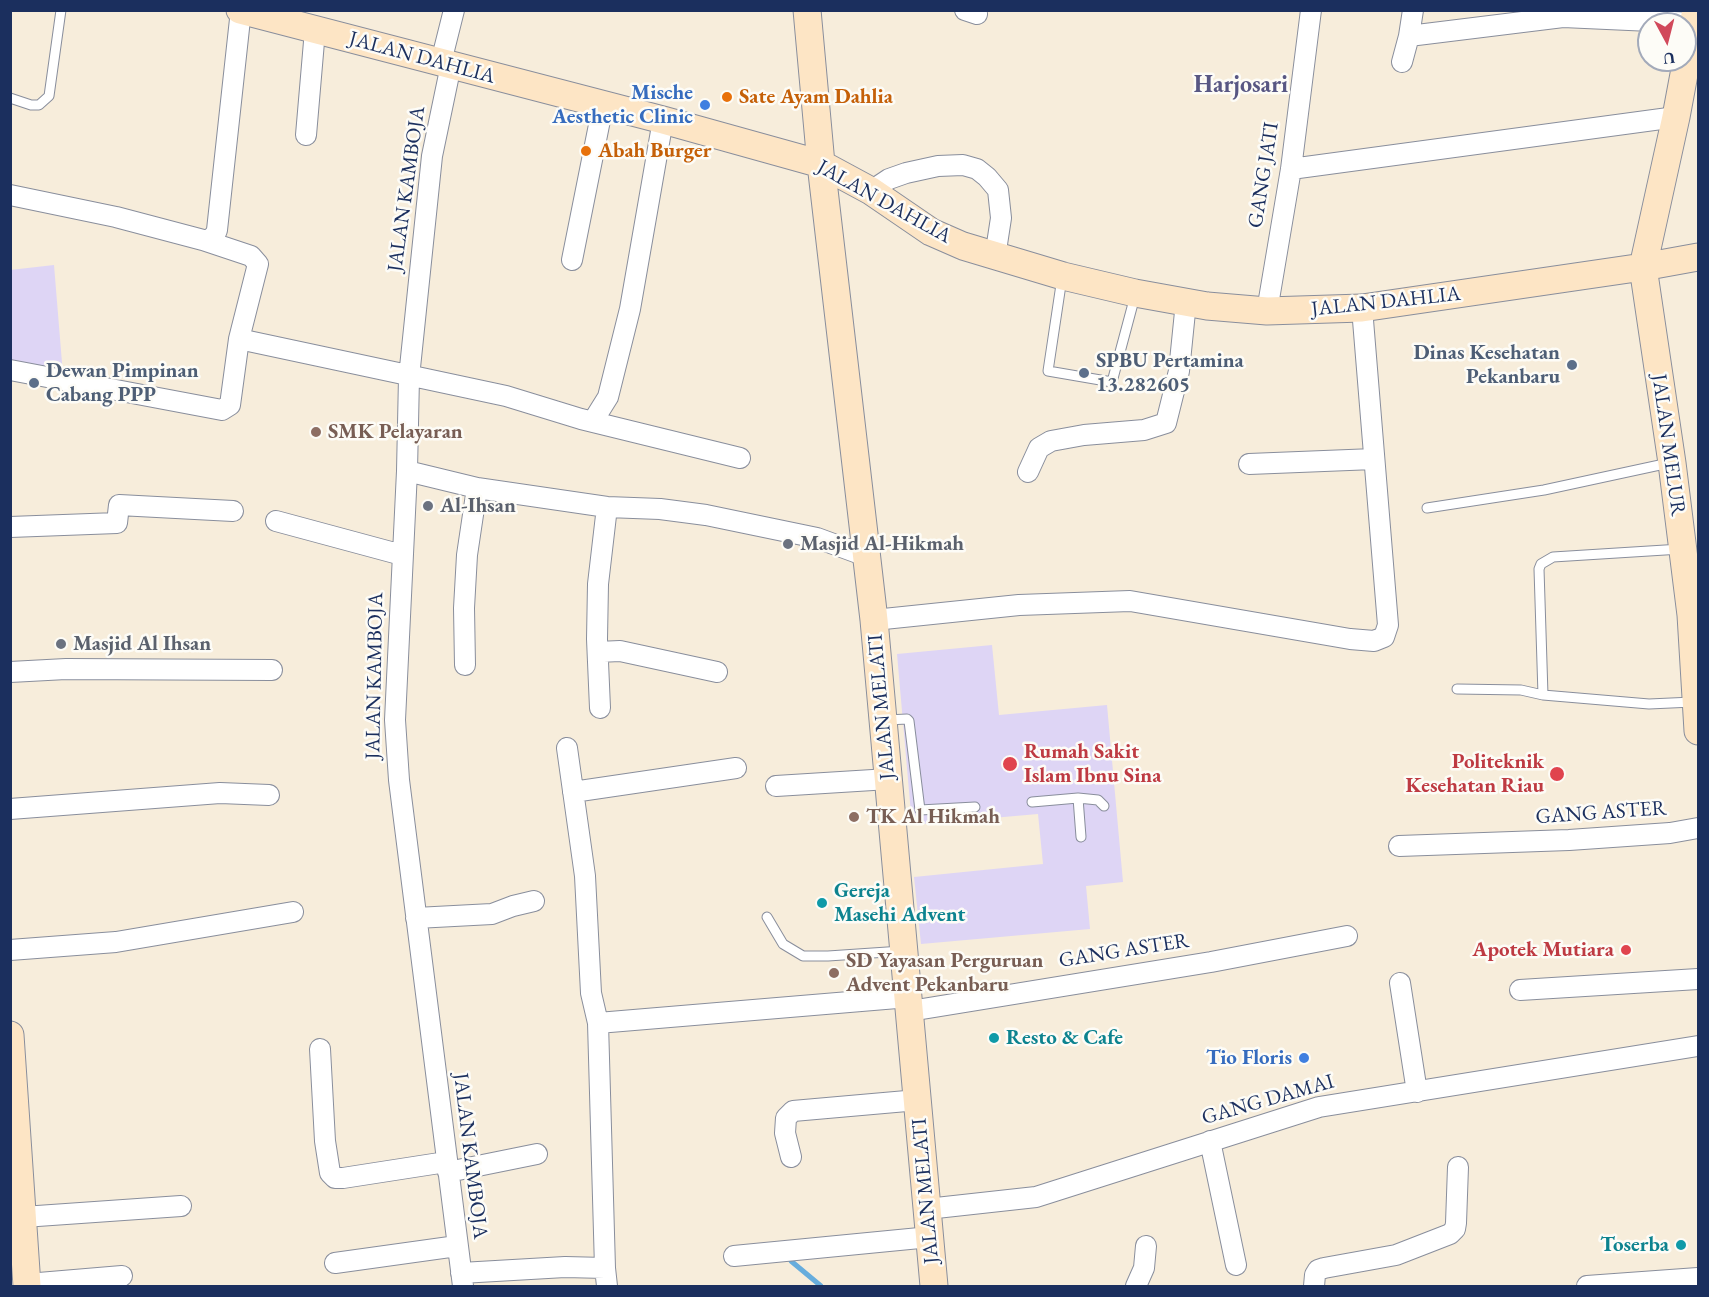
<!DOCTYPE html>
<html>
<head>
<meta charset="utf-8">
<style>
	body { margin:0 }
	#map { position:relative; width:1709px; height:1297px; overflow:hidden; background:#f7eddb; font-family:"EB Garamond",serif }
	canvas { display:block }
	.frame { position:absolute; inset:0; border:12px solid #1b2f5e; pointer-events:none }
	.north { position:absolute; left:1637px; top:12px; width:60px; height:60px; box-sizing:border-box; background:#fdfcf7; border:2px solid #a3aaba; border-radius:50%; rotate:173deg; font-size:16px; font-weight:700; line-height:24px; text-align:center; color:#1b2f5e }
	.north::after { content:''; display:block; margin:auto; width:21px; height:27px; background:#d1495b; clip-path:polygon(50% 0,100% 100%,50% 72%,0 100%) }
</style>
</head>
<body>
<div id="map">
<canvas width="1709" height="1297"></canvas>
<div class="frame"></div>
<div class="north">U</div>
</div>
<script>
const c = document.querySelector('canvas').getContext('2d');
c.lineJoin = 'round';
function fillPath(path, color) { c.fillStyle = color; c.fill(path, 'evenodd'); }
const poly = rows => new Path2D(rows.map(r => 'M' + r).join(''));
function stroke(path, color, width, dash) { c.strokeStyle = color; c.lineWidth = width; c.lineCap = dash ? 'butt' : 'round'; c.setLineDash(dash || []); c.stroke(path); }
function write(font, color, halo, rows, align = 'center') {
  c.font = font + ' "EB Garamond",serif'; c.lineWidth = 5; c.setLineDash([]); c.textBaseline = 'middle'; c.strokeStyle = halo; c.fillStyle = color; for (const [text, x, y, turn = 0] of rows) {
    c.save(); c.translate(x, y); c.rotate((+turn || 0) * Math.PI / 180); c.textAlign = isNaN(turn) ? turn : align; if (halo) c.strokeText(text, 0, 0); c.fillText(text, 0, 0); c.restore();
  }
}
fillPath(poly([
	[54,265,63,375,11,381,10,270],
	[992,645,999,715,1107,705,1123,882,1086,886,1090,929,921,944,914,877,1043,864,1038,814,912,825,897,654]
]), '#ded5f5');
stroke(poly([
	[791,1261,821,1286]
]), '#67addd', 5);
const lane = poly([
	[10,98,31,105,39,105,49,96,61,10],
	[1062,278,1048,371,1112,382,1135,296],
	[1427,508,1544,490,1669,463],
	[1457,689,1521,690,1543,695,1649,704,1693,702],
	[1543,695,1539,569,1541,564,1553,557,1681,549],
	[887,720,907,719,909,721,920,810,975,807],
	[1078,798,1098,800,1104,806],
	[1032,802,1078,798,1081,837],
	[767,917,783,944,803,956,828,956,902,951]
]);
const street = poly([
	[965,10,977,14],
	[1409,36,1563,17,1695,23],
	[441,62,454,10],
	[1402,62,1409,36,1413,10],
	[451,65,432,156,409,377,407,471,395,720,399,780,463,1286],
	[306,135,315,30],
	[1291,169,1676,117],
	[871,191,889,179,906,173,938,166,963,165,977,169,987,177,998,190,1001,218,995,257],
	[10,195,116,217,203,240,251,256,258,264,239,339,230,405,222,410,10,370],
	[203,240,209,240,215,235,217,230,241,10],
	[572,260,603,105],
	[1267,311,1291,169,1311,10],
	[239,339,506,396,581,419,740,458],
	[593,421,608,397,630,309,663,120],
	[1249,464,1374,459],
	[407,471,477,488,607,507,660,509,706,515,817,538,866,556],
	[1028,472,1039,448,1051,441,1084,435,1144,430,1166,423,1179,371,1186,302],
	[276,521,402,555],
	[10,527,117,523,119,505,233,511],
	[874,620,1019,605,1130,601,1350,639,1374,641,1384,637,1388,625,1362,308],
	[598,652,620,651,717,672],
	[465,665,464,608,467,555,477,488],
	[10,672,66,669,272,670],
	[600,708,597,639,598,584,607,507],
	[567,748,585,876,591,993,598,1023,605,1268,607,1286],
	[776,786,889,779],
	[573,792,736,768],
	[10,809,220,793,269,795],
	[1399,846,1569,840,1670,833,1698,828],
	[416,918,492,914,513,906,534,901],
	[10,950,116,942,293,912],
	[1400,983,1417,1092],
	[1520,990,1698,979],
	[910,1011,1211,962,1347,936],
	[598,1023,909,997],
	[320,1049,325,1141,330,1173,335,1178,343,1178,446,1162],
	[1210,1141,1236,1265],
	[791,1157,785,1133,786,1118,793,1111,918,1100],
	[448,1172,537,1154],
	[927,1209,1036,1197,1319,1107,1698,1046],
	[23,1217,181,1206],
	[734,1256,930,1237],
	[335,1263,457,1246],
	[461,1273,565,1267,605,1268],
	[27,1284,122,1276],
	[1136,1286,1144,1268,1146,1246],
	[1314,1286,1315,1275,1318,1270,1324,1268,1396,1255,1450,1234,1455,1229,1456,1223,1458,1167],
	[1587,1286,1698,1278]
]);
const secondary = poly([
	[240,10,663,120,821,164,871,191,931,232,963,246,1063,276,1135,293,1207,306,1267,311,1362,308,1643,267,1698,257],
	[807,10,821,164,874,620,934,1286],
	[1696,10,1676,117,1643,267,1672,463,1691,615,1698,731],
	[10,1035,27,1286]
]);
stroke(lane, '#898e9c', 11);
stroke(street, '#898e9c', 22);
stroke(secondary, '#898e9c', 29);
stroke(lane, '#fff', 9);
stroke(street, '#fff', 20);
stroke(secondary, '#fde5c5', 27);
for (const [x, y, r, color] of [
	[727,97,6,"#e8710a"],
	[705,105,6,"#3f7fe0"],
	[586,151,6,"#e8710a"],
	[1572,365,6,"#5c6f8a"],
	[1084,373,6,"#5c6f8a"],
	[34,383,6,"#5c6f8a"],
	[316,432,6,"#8d6e63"],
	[428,506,6,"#6b7280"],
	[788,544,6,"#6b7280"],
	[61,644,6,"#6b7280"],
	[1010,764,8,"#e0444e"],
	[1557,774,8,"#e0444e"],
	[854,817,6,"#8d6e63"],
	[822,903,6,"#0f9aa8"],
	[1626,950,6,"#e0444e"],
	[834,973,6,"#8d6e63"],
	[994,1038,6,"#0f9aa8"],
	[1304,1058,6,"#3f7fe0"],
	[1681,1245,6,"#0f9aa8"]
]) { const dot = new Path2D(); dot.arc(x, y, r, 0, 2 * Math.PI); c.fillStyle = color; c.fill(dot); stroke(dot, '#fdfcf7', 2); }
write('21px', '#1b2f5e', '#fdfcf7', [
	["JALAN DAHLIA",422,58,15],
	["GANG JATI",1264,175,-81],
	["JALAN KAMBOJA",407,189,-82],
	["JALAN DAHLIA",884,202,29],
	["JALAN DAHLIA",1386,302,-6],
	["JALAN MELUR",1668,445,82],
	["JALAN KAMBOJA",375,676,-89],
	["JALAN MELATI",882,707,-95],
	["GANG ASTER",1601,813,-4],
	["GANG ASTER",1124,951,-9],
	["GANG DAMAI",1268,1100,-16],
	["JALAN KAMBOJA",470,1156,83],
	["JALAN MELATI",926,1191,-95]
]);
write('bold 21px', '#366cbe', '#fdfcf7', [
	["Mische",693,93],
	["Aesthetic Clinic",693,117],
	["Tio Floris",1292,1058]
], 'right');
write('bold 21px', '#c56008', '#fdfcf7', [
	["Sate Ayam Dahlia",739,97],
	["Abah Burger",598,151]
], 'left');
write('bold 21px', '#4e5e75', '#fdfcf7', [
	["Dinas Kesehatan",1560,353,"right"],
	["Pekanbaru",1560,377,"right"],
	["SPBU Pertamina",1096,361],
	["13.282605",1096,385],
	["Dewan Pimpinan",46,371],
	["Cabang PPP",46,395]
], 'left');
write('bold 21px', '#785e54', '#fdfcf7', [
	["SMK Pelayaran",328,432],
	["TK Al Hikmah",866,817],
	["SD Yayasan Perguruan",846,961],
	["Advent Pekanbaru",846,985]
], 'left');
write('bold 21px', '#5b616d', '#fdfcf7', [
	["Al-Ihsan",440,506],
	["Masjid Al-Hikmah",800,544],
	["Masjid Al Ihsan",73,644]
], 'left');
write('bold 21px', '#be3a42', '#fdfcf7', [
	["Rumah Sakit",1024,752,"left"],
	["Islam Ibnu Sina",1024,776,"left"],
	["Politeknik",1544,762],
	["Kesehatan Riau",1544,786],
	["Apotek Mutiara",1614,950]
], 'right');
write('bold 21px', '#0d838f', '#fdfcf7', [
	["Gereja",834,891],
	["Masehi Advent",834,915],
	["Resto & Cafe",1006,1038],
	["Toserba",1669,1245,"right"]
], 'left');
write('bold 24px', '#585783', '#fdfcf7', [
	["Harjosari",1241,85]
]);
</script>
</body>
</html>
